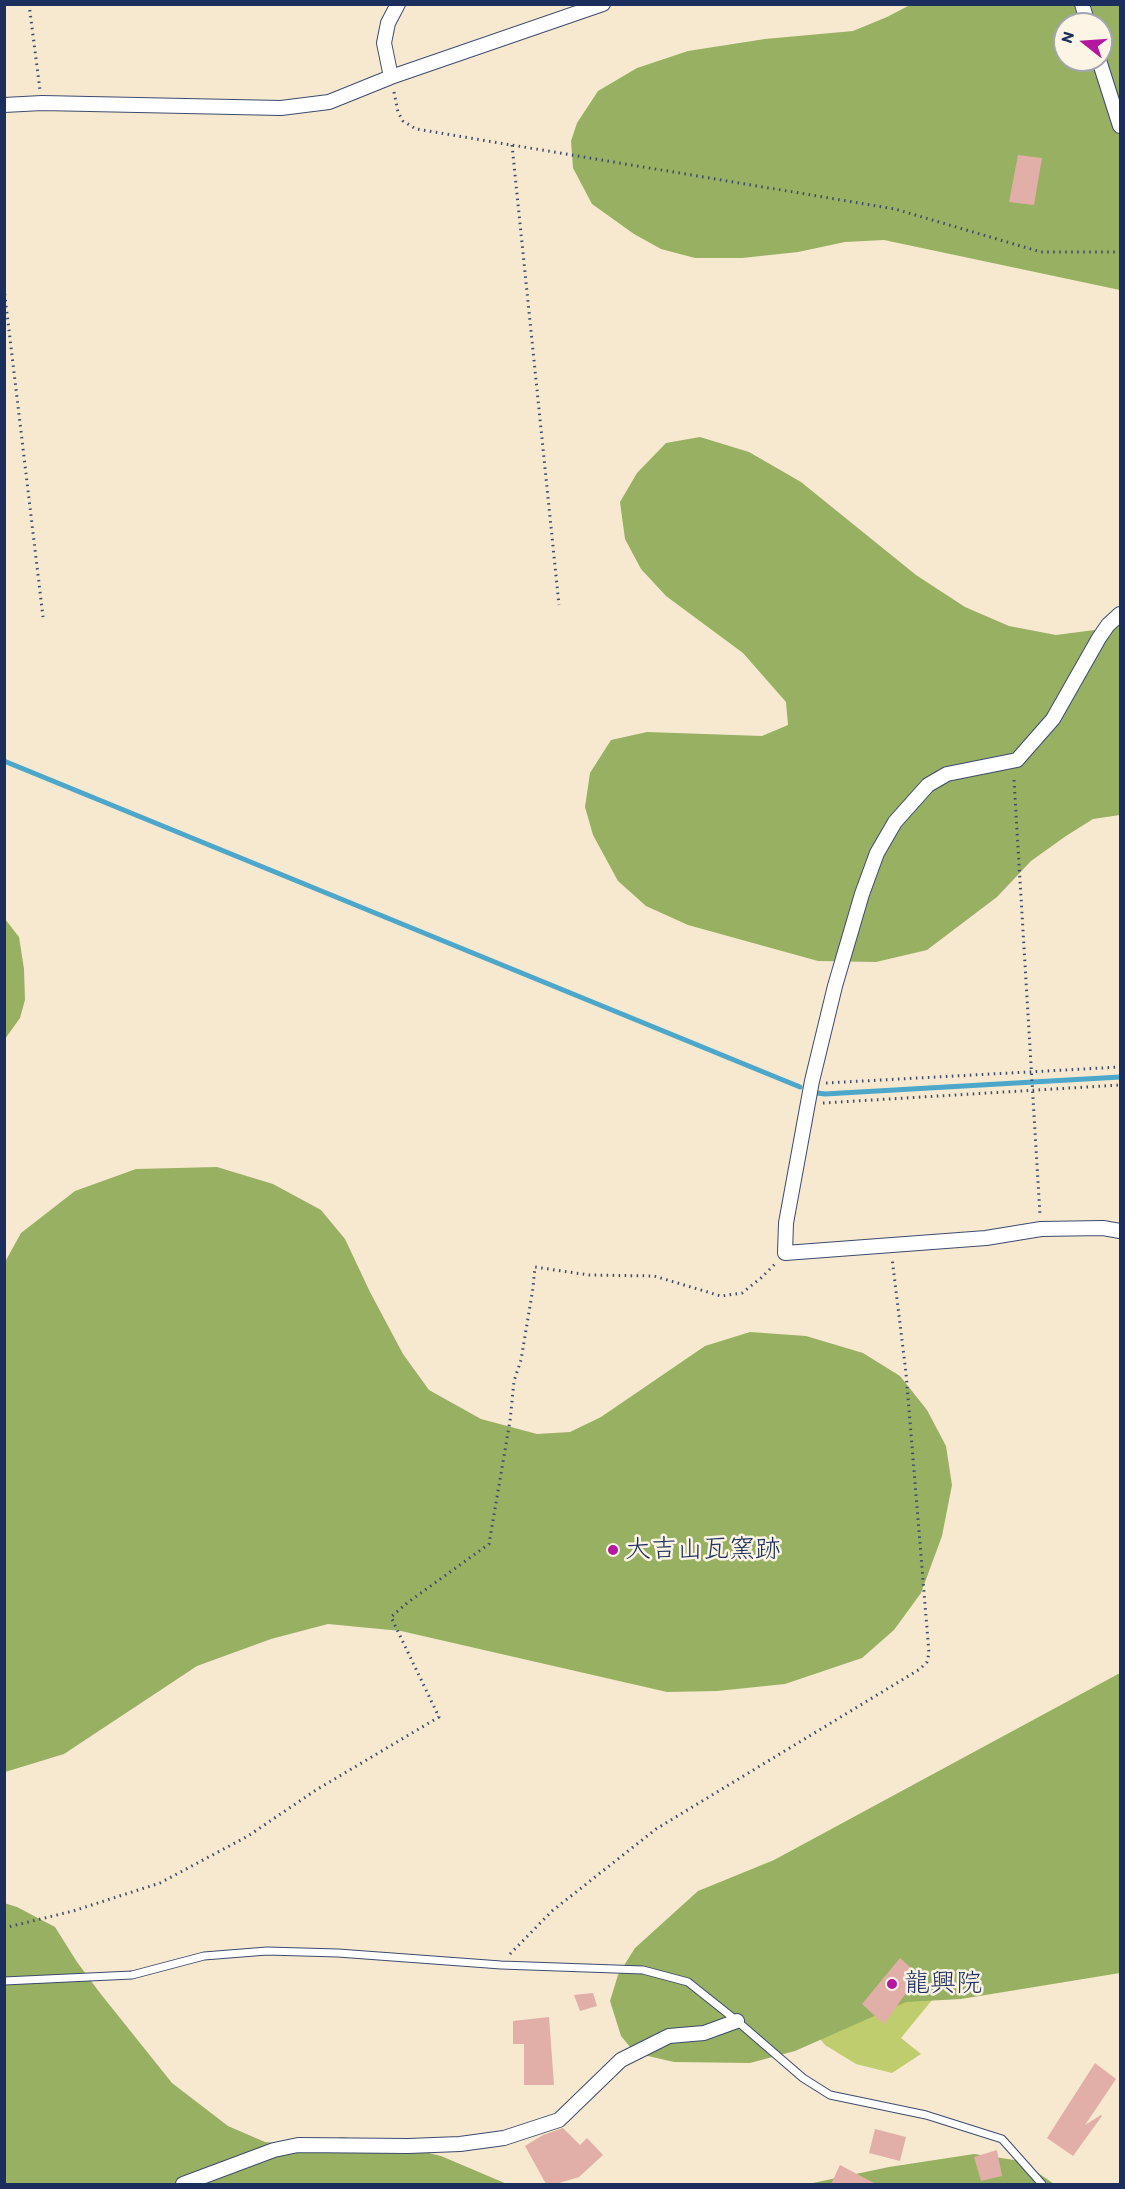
<!DOCTYPE html>
<html>
<head>
<meta charset="utf-8">
<style>
	body { margin:0 }
	#map { position:relative; width:1125px; height:2189px; overflow:hidden; background:#f6e9d0; font-family:Itim,sans-serif }
	canvas { display:block }
	.frame { position:absolute; inset:0; border:6px solid #1b2f5e; pointer-events:none }
	.north { position:absolute; left:1053px; top:12px; width:60px; height:60px; box-sizing:border-box; background:#fcf5e5; border:2px solid #a2a6af; border-radius:50%; rotate:287deg; font-size:16px; font-weight:700; line-height:24px; text-align:center; color:#1b2f5e }
	.north::after { content:''; display:block; margin:auto; width:21px; height:27px; background:#b5179e; clip-path:polygon(50% 0,100% 100%,50% 72%,0 100%) }
</style>
</head>
<body>
<div id="map">
<canvas width="1125" height="2189"></canvas>
<div class="frame"></div>
<div class="north">N</div>
</div>
<script>
const c = document.querySelector('canvas').getContext('2d');
c.lineJoin = 'round';
function fillPath(path, color) { c.fillStyle = color; c.fill(path, 'evenodd'); }
const poly = rows => new Path2D(rows.map(r => 'M' + r).join(''));
function stroke(path, color, width, dash) { c.strokeStyle = color; c.lineWidth = width; c.lineCap = dash ? 'butt' : 'round'; c.setLineDash(dash || []); c.stroke(path); }
function write(font, color, halo, rows, align = 'center') {
  c.font = font + ' Itim,"Klee One",sans-serif'; c.lineWidth = 5; c.setLineDash([]); c.textBaseline = 'middle'; c.strokeStyle = halo; c.fillStyle = color; for (const [text, x, y, turn = 0] of rows) {
    c.save(); c.translate(x, y); c.rotate((+turn || 0) * Math.PI / 180); c.textAlign = isNaN(turn) ? turn : align; if (halo) c.strokeText(text, 0, 0); c.fillText(text, 0, 0); c.restore();
  }
}
fillPath(poly([
	[946,1983,901,2038,921,2054,892,2073,856,2064,825,2045,804,2019]
]), '#c0cd6f');
fillPath(poly([
	[910,5,1120,5,1120,290,884,240,845,242,798,252,742,258,695,258,661,249,634,234,592,204,573,168,571,141,577,123,598,91,637,68,688,51,765,39,853,31,887,17],
	[1065,24,1101,24,1101,60,1065,60],
	[700,437,749,452,801,482,916,575,965,607,1009,626,1056,635,1102,629,1120,624,1120,815,1093,819,1066,836,1031,861,997,897,927,950,876,962,818,961,688,925,646,906,618,881,593,835,585,807,590,773,611,740,647,732,762,736,788,725,786,702,743,653,666,596,641,569,625,539,620,502,637,473,666,443],
	[5,919,19,937,24,969,25,1000,20,1018,5,1039],
	[217,1167,273,1184,321,1210,345,1239,370,1292,403,1354,429,1390,481,1419,537,1434,570,1432,601,1417,705,1346,750,1332,806,1336,863,1353,900,1376,927,1410,946,1446,952,1485,942,1536,921,1593,894,1630,862,1658,785,1684,717,1691,667,1692,401,1631,328,1624,271,1639,197,1666,64,1754,5,1772,5,1262,21,1233,75,1191,136,1169],
	[1120,1673,1120,1973,961,1999,906,2002,795,2051,750,2063,674,2062,635,2053,621,2036,610,2001,618,1975,635,1948,698,1891,774,1860],
	[4,1903,17,1907,55,1927,77,1962,100,1993,172,2083,228,2126,265,2142,303,2145,342,2137,392,2144,441,2156,507,2184,5,2184],
	[974,2154,1021,2161,1054,2184,808,2184,889,2167]
]), '#98b062');
stroke(poly([
	[4,761,800,1087],
	[817,1093,825,1094,1120,1077]
]), '#4ca7ca', 5);
fillPath(poly([
	[1018,155,1042,158,1034,205,1009,202],
	[900,1958,919,1975,884,2024,862,2004],
	[593,1993,597,2006,580,2011,574,1995],
	[549,2017,554,2085,524,2085,524,2044,513,2044,513,2021],
	[1095,2063,1116,2079,1085,2125,1101,2115,1102,2116,1073,2156,1047,2138],
	[563,2128,580,2145,587,2138,603,2155,579,2177,556,2184,546,2184,525,2146,543,2135],
	[875,2129,906,2137,900,2161,869,2153],
	[997,2150,1002,2176,981,2181,974,2157],
	[840,2165,876,2184,831,2184]
]), '#e1aea8');
const service = poly([
	[4,1981,132,1975,204,1956,267,1951,338,1953,501,1965,643,1970,688,1982,737,2021,803,2078,830,2095,926,2115,1002,2139,1042,2184]
]);
const minor = poly([
	[1082,4,1088,24],
	[1099,60,1120,126],
	[391,77,384,43,388,23,398,4],
	[4,105,42,103,281,108,329,102,391,77,603,4],
	[1120,614,1108,625,1099,638,1053,719,1017,760,947,774,928,785,895,822,877,853,862,894,835,986,812,1081,786,1223,785,1253,986,1238,1041,1229,1103,1228,1120,1231],
	[183,2184,274,2150,298,2145,408,2146,460,2144,504,2138,559,2120,621,2060,669,2036,704,2033,737,2021]
]);
stroke(service, '#3c4b6f', 9);
stroke(minor, '#3c4b6f', 16);
stroke(poly([
	[29,4,40,90],
	[394,92,398,112,403,121,416,129,895,209,1041,252,1120,252],
	[512,145,559,605],
	[4,288,43,617],
	[1014,780,1040,1215],
	[826,1083,1120,1067],
	[823,1103,1120,1085],
	[4,1928,73,1911,160,1883,248,1836,316,1790,439,1717,391,1617,407,1603,489,1544,510,1421,514,1381,521,1360,533,1288,535,1267,589,1275,654,1276,721,1296,742,1293,761,1278,776,1263],
	[510,1954,552,1911,656,1829,920,1669,927,1662,929,1653,906,1373,892,1258]
]), '#3c4b6f', 3, [1.5, 4.5]);
stroke(service, '#fff', 7);
stroke(minor, '#fff', 14);
for (const [x, y, r, color] of [
	[613,1550,6,"#b5179e"],
	[892,1984,6,"#b5179e"]
]) { const dot = new Path2D(); dot.arc(x, y, r, 0, 2 * Math.PI); c.fillStyle = color; c.fill(dot); stroke(dot, '#fcf5e5', 2); }
write('26px', '#1b2f5e', '#fcf5e5', [
	["大吉山瓦窯跡",625,1550],
	["龍興院",904,1984]
], 'left');
</script>
</body>
</html>
